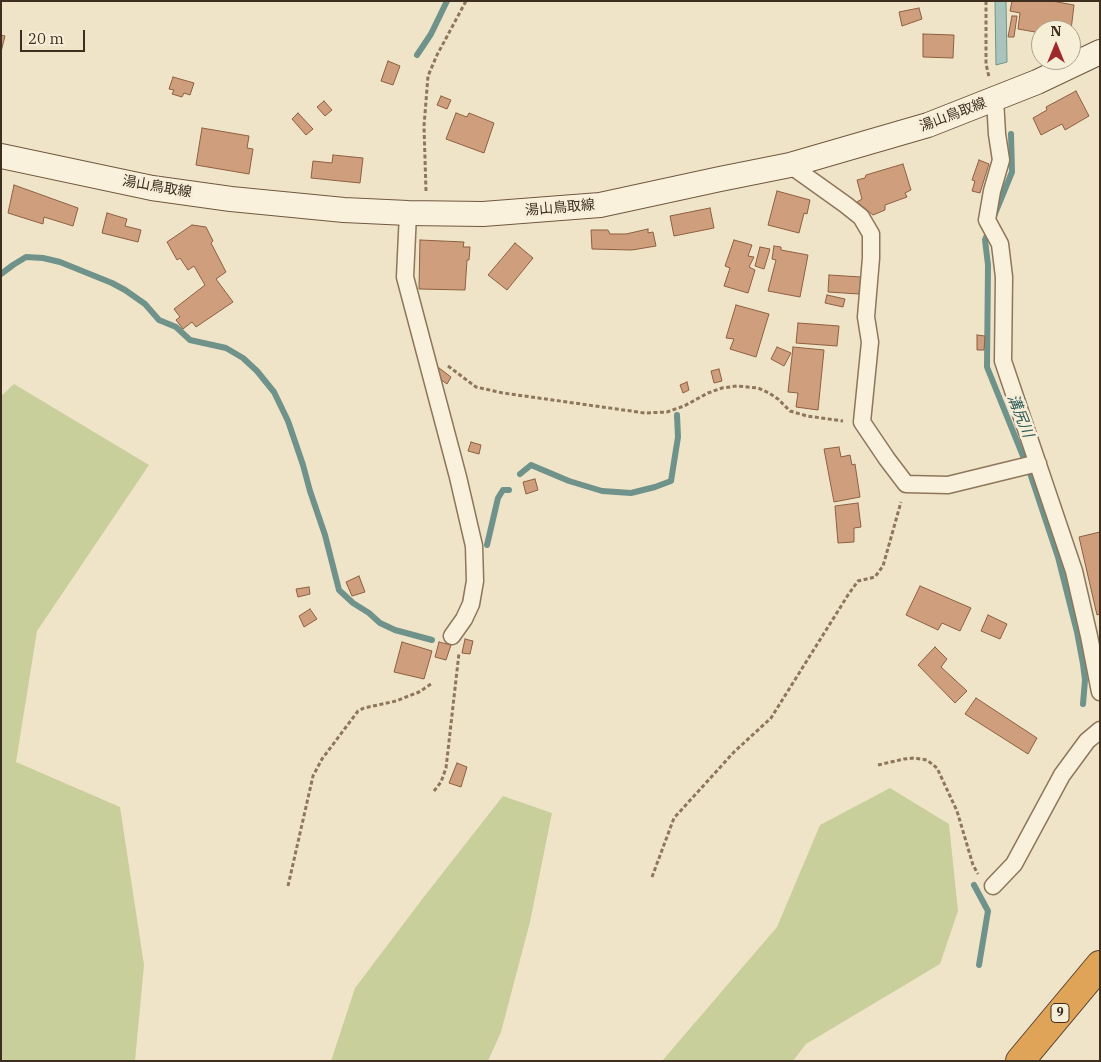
<!DOCTYPE html>
<html>
<head>
<meta charset="utf-8">
<style>
	body { margin:0 }
	#map { position:relative; width:1101px; height:1062px; overflow:hidden; background:#f0e4c8; font-family:"IBM Plex Serif",serif }
	canvas { display:block }
	.frame { position:absolute; inset:0; border:2px solid #3d2e20; pointer-events:none }
	.north { position:absolute; left:1031px; top:20px; width:50px; height:50px; box-sizing:border-box; background:#f7eed8; border:1px solid #ada18e; border-radius:50%; rotate:0deg; font-size:14px; font-weight:700; line-height:20px; text-align:center; color:#3d2e20 }
	.north::after { content:''; display:block; margin:auto; width:18px; height:22px; background:#9e2a2b; clip-path:polygon(50% 0,100% 100%,50% 72%,0 100%) }
	.scale { position:absolute; left:20px; top:30px; width:65px; height:22px; box-sizing:border-box; border:2px solid #3d2e20; border-top:0; padding-left:6px; font-size:15px; line-height:18px; white-space:nowrap; color:#3d2e20; -webkit-text-stroke:4px #f7eed8; paint-order:stroke }
</style>
</head>
<body>
<div id="map">
<canvas width="1101" height="1062"></canvas>
<div class="frame"></div>
<div class="north">N</div>
<div class="scale">20 m</div>
</div>
<script>
const c = document.querySelector('canvas').getContext('2d');
c.lineJoin = 'round';
function fillPath(path, color) { c.fillStyle = color; c.fill(path, 'evenodd'); }
const poly = rows => new Path2D(rows.map(r => 'M' + r).join(''));
function stroke(path, color, width, dash) { c.strokeStyle = color; c.lineWidth = width; c.lineCap = dash ? 'butt' : 'round'; c.setLineDash(dash || []); c.stroke(path); }
function write(font, color, halo, rows, align = 'center') {
  c.font = font + ' "IBM Plex Serif","Noto Sans JP",serif'; c.lineWidth = 5; c.setLineDash([]); c.textBaseline = 'middle'; c.strokeStyle = halo; c.fillStyle = color; for (const [text, x, y, turn = 0] of rows) {
    c.save(); c.translate(x, y); c.rotate((+turn || 0) * Math.PI / 180); c.textAlign = isNaN(turn) ? turn : align; if (halo) c.strokeText(text, 0, 0); c.fillText(text, 0, 0); c.restore();
  }
}
fillPath(poly([
	[14,384,149,465,37,631,16,762,120,807,144,965,135,1061,1,1061,1,396],
	[890,788,949,824,958,911,940,964,806,1044,793,1061,662,1061,777,927,820,825],
	[503,796,552,813,530,922,501,1032,488,1061,331,1061,355,988,423,898]
]), '#c9cf9b');
const water = poly([
	[995,1,1006,1,1007,62,996,65,995,1]
]);
fillPath(water, '#a9c4bc');
stroke(water, '#6f938a', 1);
stroke(poly([
	[417,55,431,34,447,1],
	[994,216,1012,172,1011,134],
	[990,228,985,240,988,265,987,367,1031,476,1058,557,1077,632,1083,664,1085,680,1083,704],
	[1,274,13,265,26,257,43,258,60,262,112,283,125,290,145,304,159,320,176,327,190,340,226,348,243,358,257,371,274,392,288,421,303,465,310,491,325,535,339,590,353,603,369,613,380,623,395,630,432,640],
	[520,474,531,465,569,481,602,491,631,493,655,487,671,481,678,437,677,415],
	[487,545,498,498,503,490,509,490],
	[974,885,988,911,979,965]
]), '#6f938a', 6);
const building = poly([
	[1012,1,1052,1,1074,5,1071,30,1041,30,1041,33,1018,29,1020,13,1010,11,1012,1],
	[919,8,922,19,902,26,899,12,919,8],
	[1012,16,1017,16,1014,37,1008,37,1012,16],
	[923,34,954,35,953,58,923,57,923,34],
	[1,35,5,36,1,52,1,35],
	[388,61,400,66,393,85,381,81,388,61],
	[173,77,194,83,190,95,184,93,182,97,172,94,174,90,169,89,173,77],
	[1076,91,1089,116,1065,130,1062,124,1041,135,1033,118,1047,110,1046,107,1076,91],
	[441,96,451,100,447,109,437,105,441,96],
	[324,101,332,110,325,116,317,107,324,101],
	[298,113,313,129,306,135,292,119,298,113],
	[456,113,467,117,469,113,494,123,484,153,446,139,456,113],
	[202,128,249,136,247,148,253,149,249,174,196,165,202,128],
	[333,155,363,158,360,183,311,178,313,161,332,163,333,155],
	[979,160,989,164,980,193,972,191,975,181,972,180,979,160],
	[903,164,911,190,905,193,907,197,885,205,885,210,873,215,857,202,862,199,857,180,865,178,866,175,903,164],
	[14,185,78,208,73,226,44,217,43,224,8,213,14,185],
	[777,191,810,200,807,214,804,213,799,233,768,225,777,191],
	[710,208,714,228,674,236,670,216,710,208],
	[107,213,127,219,125,226,141,230,138,242,102,233,107,213],
	[192,225,206,227,213,241,211,243,226,272,216,279,233,302,196,327,192,322,183,329,176,320,180,317,174,309,205,285,194,266,188,270,180,258,177,260,167,242,192,225],
	[648,229,648,233,653,232,656,246,632,250,592,249,591,230,608,230,610,234,626,234,648,229],
	[420,240,464,242,463,247,470,247,469,260,467,260,465,290,419,289,420,240],
	[734,240,752,245,748,256,754,257,749,267,755,270,748,293,724,286,730,268,725,266,734,240],
	[515,243,533,258,507,290,488,275,515,243],
	[774,246,781,247,781,250,808,255,800,297,768,291,776,260,772,259,774,246],
	[760,247,770,249,764,269,755,266,760,247],
	[829,275,861,277,859,294,828,292,829,275],
	[827,295,845,299,843,307,825,303,827,295],
	[736,305,769,314,756,357,730,349,734,339,726,338,736,305],
	[798,323,839,326,837,346,796,343,798,323],
	[977,335,985,336,984,350,977,350,977,335],
	[777,347,791,353,784,366,771,359,777,347],
	[793,347,824,350,818,410,796,407,798,393,788,392,793,347],
	[439,368,451,377,447,384,434,375,439,368],
	[719,369,722,381,714,383,711,371,719,369],
	[687,382,689,390,683,393,680,385,687,382],
	[471,442,481,445,479,454,468,451,471,442],
	[839,447,841,457,850,455,852,465,855,464,860,497,834,502,824,449,839,447],
	[535,479,538,490,526,494,523,482,535,479],
	[858,503,861,527,854,528,854,542,838,543,835,506,858,503],
	[1100,532,1100,614,1097,615,1079,537,1100,532],
	[359,576,365,592,352,596,346,582,359,576],
	[920,586,971,608,960,631,942,623,938,630,906,615,920,586],
	[309,587,310,594,298,597,296,589,309,587],
	[310,609,317,619,304,627,299,616,310,609],
	[988,615,1007,624,1000,639,981,631,988,615],
	[465,639,473,641,470,654,462,653,465,639],
	[402,642,432,651,424,679,394,672,402,642],
	[439,642,451,645,446,660,435,657,439,642],
	[935,647,947,659,941,667,967,691,955,703,918,665,935,647],
	[976,698,1037,738,1028,754,965,714,976,698],
	[457,763,467,767,461,787,449,783,457,763]
]);
fillPath(building, '#cf9f7d');
stroke(building, '#8d5f41', 1);
const street = poly([
	[995,99,997,134,1001,160,992,191,987,220,1000,244,1004,277,1003,361,1074,571,1089,636,1100,692],
	[790,165,846,205,861,217,871,234,871,258,866,317,870,342,862,422,887,459,906,484,948,485,1038,463],
	[408,213,405,277,458,477,474,546,475,581,471,604,464,619,452,636],
	[993,886,1014,864,1062,775,1087,741,1100,730]
]);
const secondary = poly([
	[1,156,152,188,231,199,344,210,408,213,483,214,600,205,720,179,790,165,928,125,1037,82,1100,52]
]);
const highway = poly([
	[1020,1061,1100,965]
]);
stroke(street, '#8d765c', 19);
stroke(secondary, '#6f573f', 26);
stroke(highway, '#5b4430', 30);
stroke(poly([
	[986,1,986,64,989,77],
	[426,191,424,126,428,76,437,55,466,1],
	[448,366,476,387,503,393,645,413,667,412,684,406,708,393,722,388,737,386,758,388,769,393,778,399,790,411,807,416,843,421],
	[878,765,904,759,914,758,927,760,937,768,957,811,973,865,978,874],
	[434,791,441,782,446,768,459,653],
	[652,877,674,818,734,752,771,718,848,595,858,581,875,577,883,566,901,502],
	[288,886,313,776,322,759,358,711,364,708,396,701,419,692,431,684]
]), '#8d765c', 3, [4, 2.5]);
stroke(street, '#faf1dc', 16);
stroke(secondary, '#faf1dc', 24);
stroke(highway, '#e0a458', 28);
for (const [x, y, w] of [
	[1060,1013,18]
]) { const box = new Path2D(); box.roundRect(x - w / 2, y - 9.5, w, 19, 4); c.fillStyle = '#f7eed8'; c.fill(box); stroke(box, '#3d2e20', 1); }
write('bold 12px', '#3d2e20', null, [
	["9",1060,1013]
]);
write('14px', '#3d2e20', '#f7eed8', [
	["湯山鳥取線",953,115,-21],
	["湯山鳥取線",157,187,10],
	["湯山鳥取線",560,208,-5]
]);
write('italic 15px', '#2f5d5a', '#f7eed8', [
	["溝尻川",1020,416,68]
]);
</script>
</body>
</html>
